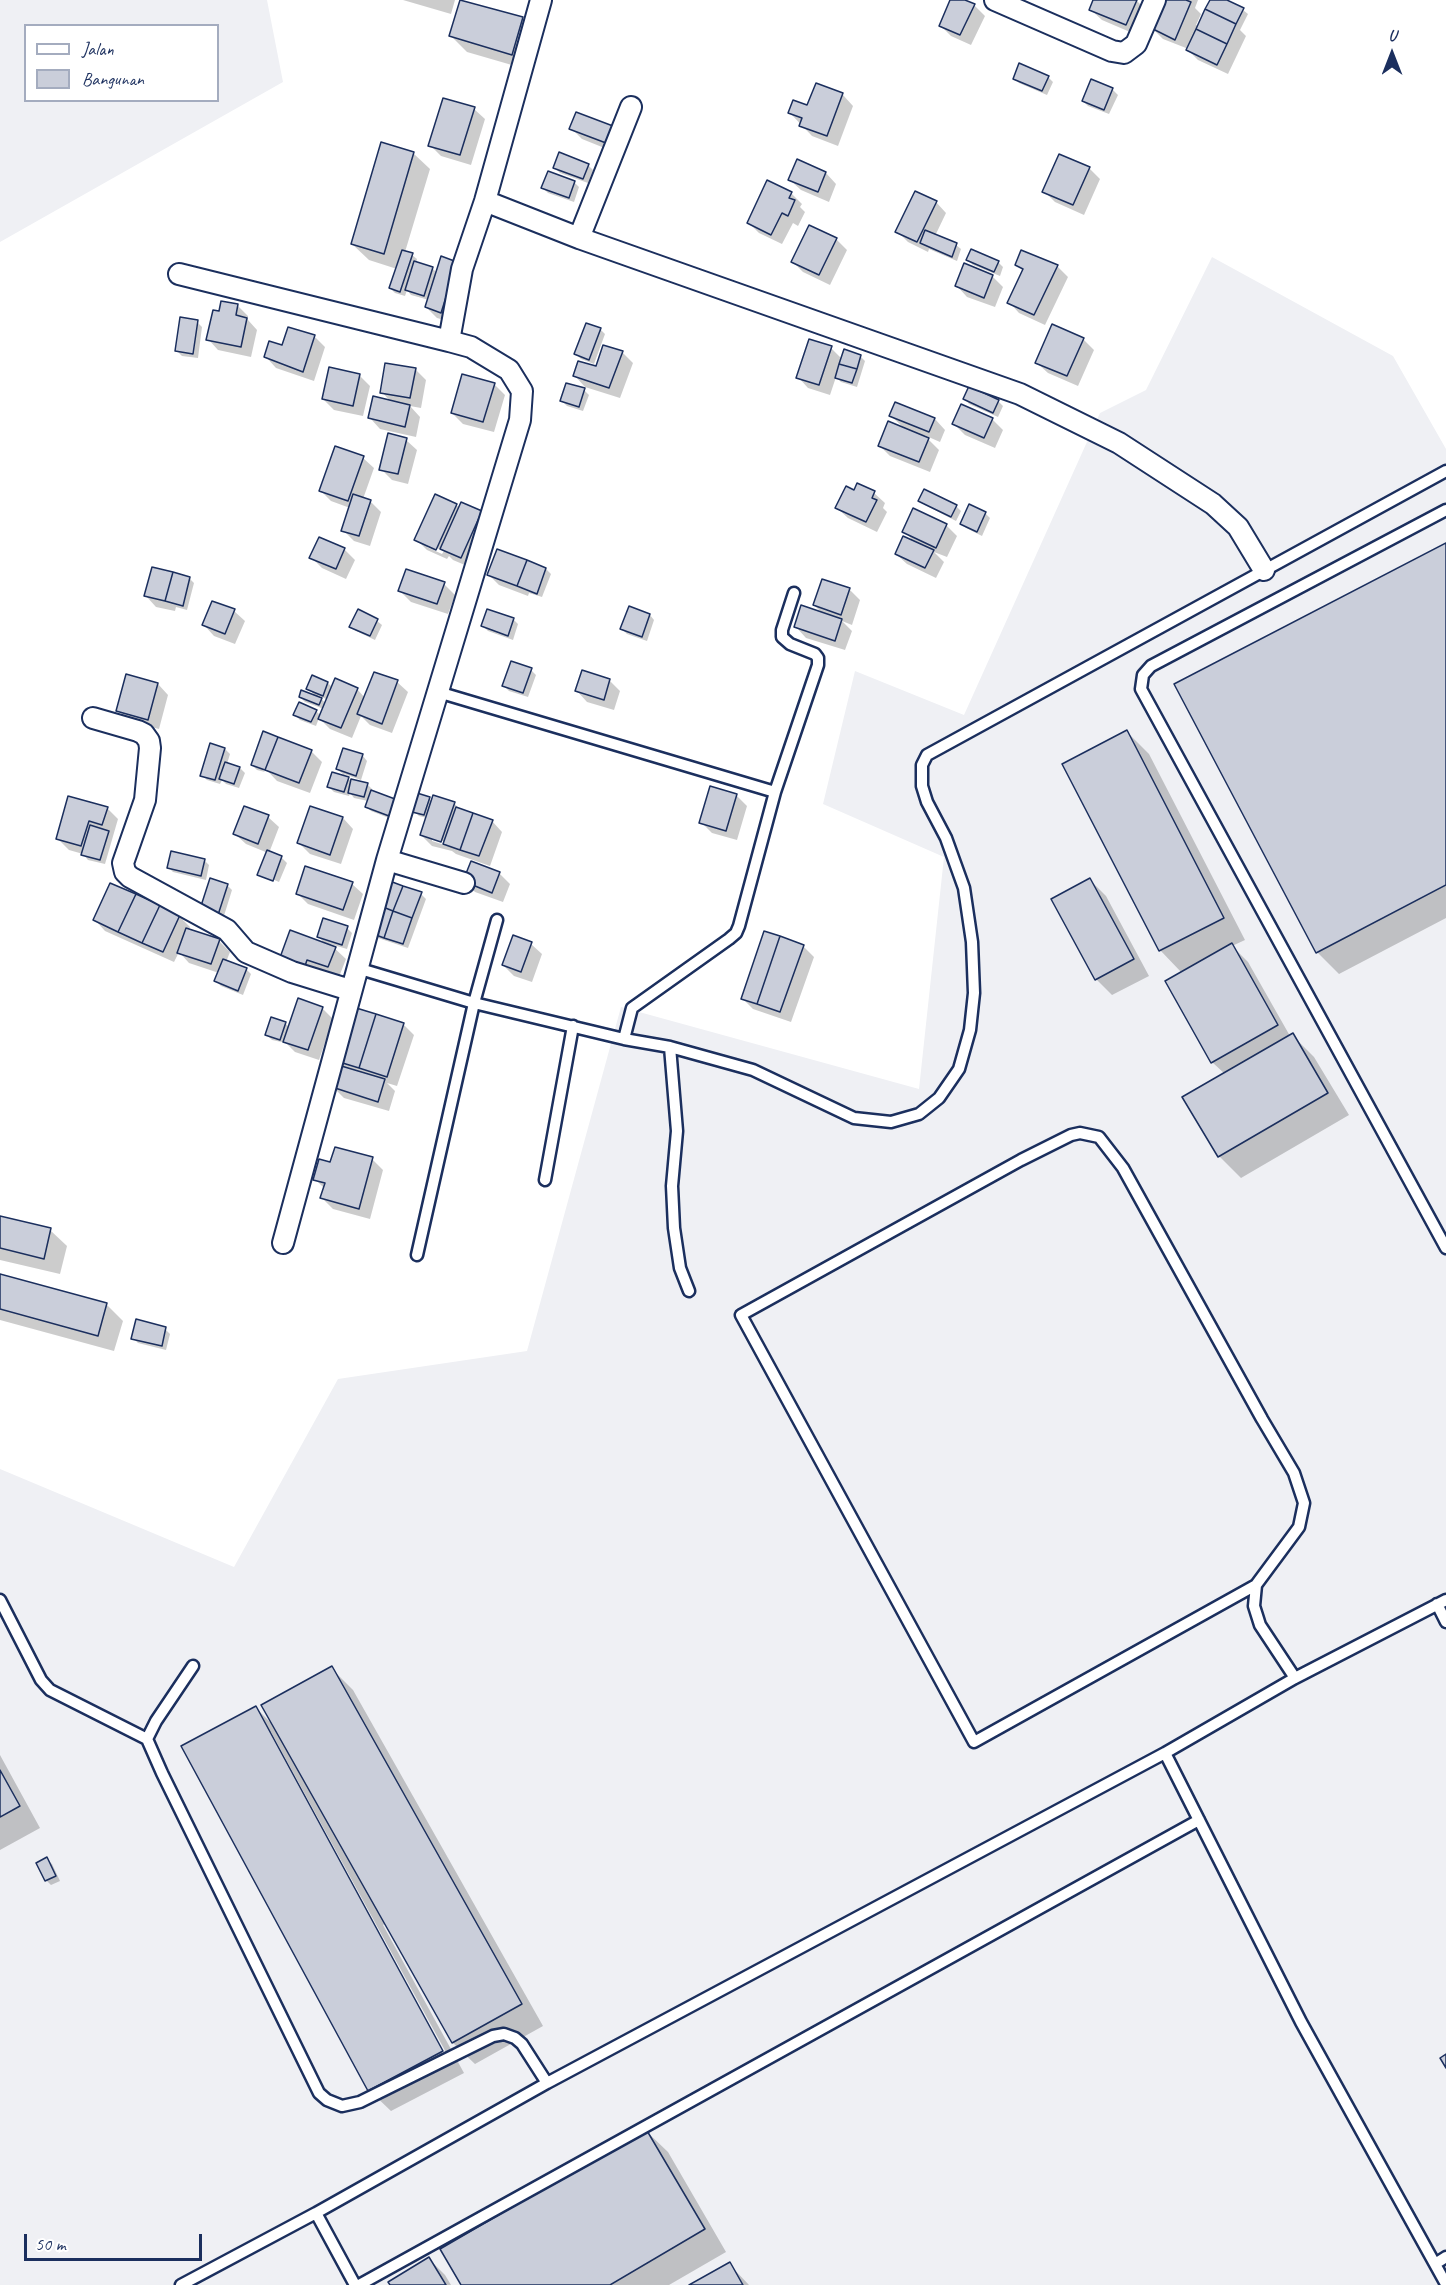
<!DOCTYPE html>
<html>
<head>
<meta charset="utf-8">
<style>
	body { margin:0 }
	#map { position:relative; width:1446px; height:2285px; overflow:hidden; background:#fff; font-family:Caveat,sans-serif }
	canvas { display:block }
	.legend { position:absolute; left:24px; top:24px; width:195px; height:78px; box-sizing:border-box; background:#fff; border:2px solid #a4acbf; margin:0; padding:8px 10px; list-style:none; font-size:18px; color:#1b2f5e }
	.legend li { display:flex; align-items:center; gap:12px; height:30px }
	.legend b { width:30px; border:2px solid #a4acbf }
	.north { position:absolute; left:1362px; top:24px; width:60px; height:60px; -webkit-text-stroke:4px #fff; paint-order:stroke; rotate:0deg; font-size:16px; font-weight:700; line-height:24px; text-align:center; color:#1b2f5e }
	.north::after { content:''; display:block; margin:auto; width:21px; height:27px; background:#1b2f5e; clip-path:polygon(50% 0,100% 100%,50% 72%,0 100%) }
	.scale { position:absolute; left:24px; top:2234px; width:178px; height:27px; box-sizing:border-box; border:3px solid #1b2f5e; border-top:0; padding-left:8px; font-size:18px; line-height:21px; white-space:nowrap; color:#1b2f5e; -webkit-text-stroke:4px #fff; paint-order:stroke }
</style>
</head>
<body>
<div id="map">
<canvas width="1446" height="2285"></canvas>
<ul class="legend">
<li><b style="height:8px;background:#fff"></b>Jalan</li>
<li><b style="height:16px;background:#caceda"></b>Bangunan</li>
</ul>
<div class="north">U</div>
<div class="scale">50 m</div>
</div>
<script>
const c = document.querySelector('canvas').getContext('2d');
c.lineJoin = 'round';
function fillPath(path, color) { c.fillStyle = color; c.fill(path, 'evenodd'); }
const poly = rows => new Path2D(rows.map(r => 'M' + r).join(''));
function stroke(path, color, width, dash) { c.strokeStyle = color; c.lineWidth = width; c.lineCap = dash ? 'butt' : 'round'; c.setLineDash(dash || []); c.stroke(path); }
fillPath(poly([
	[0,0,267,0,283,82,0,242],
	[26,26,218,26,218,100,26,100],
	[1212,257,1393,356,1446,449,1446,2285,0,2285,0,1469,234,1567,338,1379,527,1351,621,1007,919,1089,944,857,823,804,855,671,964,715,1100,413,1146,390]
]), '#eff0f4');
fillPath(poly([
	[403,0,455,0,451,14],
	[461,0,523,18,539,35,529,70,467,52,451,36],
	[952,0,962,0,974,5,985,16,971,45,951,36,940,25],
	[1095,0,1136,0,1147,11,1137,35,1102,20,1091,10],
	[1165,0,1198,0,1195,8,1201,14,1196,25,1199,26,1211,0,1224,0,1243,10,1248,14,1240,30,1246,36,1228,74,1198,60,1186,48,1163,39,1152,28],
	[1048,77,1053,82,1047,95,1019,83,1014,78],
	[1092,81,1113,90,1118,95,1109,114,1088,106,1083,101],
	[817,85,843,95,853,106,838,146,812,136,790,113,808,107],
	[474,109,485,119,471,165,441,156,430,145],
	[571,128,612,128,623,138,617,153,582,139],
	[413,153,430,169,405,252,412,255,417,259,416,263,433,269,437,273,456,263,452,322,437,318,426,307,429,300,411,295,407,290,405,296,395,293,390,288,397,269,369,260,352,244],
	[588,165,593,170,588,183,560,173,555,168],
	[1089,168,1100,179,1084,215,1055,202,1044,191],
	[826,173,836,184,829,202,801,190,790,180],
	[574,182,579,187,574,202,548,193,543,188],
	[791,193,802,204,800,207,805,212,798,226,793,223,782,244,759,233,749,223],
	[936,202,946,213,935,236,956,245,961,249,957,261,929,249,928,252,908,242,897,231],
	[836,239,847,250,830,285,803,272,793,262],
	[968,260,998,262,1003,267,1000,276,973,265],
	[1017,264,1057,266,1068,277,1045,325,1019,313,1009,302,1024,272],
	[992,276,1003,287,995,307,967,297,957,286],
	[238,306,248,316,248,320,257,330,251,357,218,350,208,339,220,313],
	[197,322,202,327,198,358,182,356,177,351],
	[600,329,605,334,594,364,581,359,576,354],
	[314,336,325,347,314,381,276,368,266,357,283,347],
	[1083,339,1094,350,1078,386,1048,373,1037,363],
	[831,348,842,359,860,356,865,361,857,387,841,382,836,377,830,395,808,388,798,377],
	[622,352,633,363,620,398,585,387,575,376,597,368],
	[415,369,426,380,421,408,410,406,420,417,416,437,380,429,370,418,391,402,382,392],
	[359,375,370,386,363,416,334,410,323,399],
	[494,384,505,395,494,432,463,424,452,413],
	[970,388,998,401,1003,406,998,417,969,404,965,399],
	[584,390,589,395,583,411,567,406,562,401],
	[896,404,935,419,945,430,940,442,924,435,939,450,930,472,890,456,879,445,906,430,891,416],
	[992,419,1003,430,995,448,965,435,954,424],
	[406,440,417,450,408,484,392,480,381,469],
	[363,458,374,468,363,499,370,501,381,512,370,546,354,541,343,530,350,508,331,501,321,491],
	[855,492,874,493,885,503,883,508,887,512,877,532,848,518,837,508],
	[920,501,956,506,961,511,956,521,925,505],
	[456,505,460,508,481,512,492,523,472,568,453,560,449,556,447,559,427,550,416,539],
	[427,544,444,551,442,554,427,547],
	[985,513,990,518,982,536,966,528,961,524],
	[946,525,957,536,947,557,934,552,944,562,936,578,907,564,896,554,914,542,904,531],
	[1446,544,1446,918,1339,974,1317,952],
	[344,549,355,560,346,579,322,568,311,557],
	[497,551,546,569,551,574,542,597,529,593,528,596,499,585,488,574],
	[189,578,194,583,187,610,176,607,175,611,156,607,146,596],
	[444,584,455,595,448,614,411,602,400,591],
	[849,589,860,600,852,625,842,621,852,631,845,650,806,638,796,627,824,615,814,605],
	[234,611,245,621,235,644,214,636,204,625],
	[650,615,654,620,647,641,627,634,622,629],
	[513,619,518,624,513,640,488,631,483,626],
	[377,621,382,625,375,640,356,631,351,627],
	[531,670,536,675,528,697,509,691,504,686],
	[609,680,620,691,614,710,587,702,577,691],
	[397,682,408,692,392,733,370,725,361,716,352,738,330,729,319,718,316,726,300,720,295,715,316,711,321,716,324,709,305,702,300,697,317,698,308,688,328,683,333,688,357,689,365,698],
	[318,695,328,700,326,704],
	[158,684,168,695,159,729,128,721,118,710],
	[1127,732,1149,754,1245,940,1232,946,1248,962,1290,1036,1292,1035,1314,1057,1349,1115,1241,1178,1219,1156,1225,1074,1212,1062,1182,973,1160,950],
	[225,749,230,754,227,764,240,768,245,773,239,788,226,784,222,780,220,784,207,780,202,775],
	[344,750,363,756,367,761,361,780,344,774,350,780,367,784,372,789,371,792,394,800,399,805,394,820,371,811,366,806,368,801,354,798,350,793,349,796,334,792,329,787,346,777,337,769],
	[311,751,322,762,310,793,277,781,261,764,259,766,265,772,257,770,252,765],
	[736,795,747,806,737,840,712,833,701,822],
	[429,798,432,802,454,803,461,811,492,821,502,832,490,866,473,860,472,863,499,873,510,884,503,902,475,892,465,881,473,860,456,854,452,851,432,846,421,835,427,818,419,816,414,811],
	[432,838,449,843,448,846,432,841],
	[311,807,343,818,353,829,341,864,310,854,299,843],
	[107,808,118,819,105,864,88,860,83,854,69,850,58,839],
	[268,817,279,827,269,853,282,858,287,863,279,882,263,875,263,878,259,874,268,853,246,844,235,834],
	[204,860,209,865,206,880,173,872,168,867],
	[1090,880,1106,896,1149,976,1112,995,1096,979],
	[352,884,363,894,354,920,308,904,297,893],
	[227,885,232,890,223,919,207,914],
	[421,894,426,899,408,948,375,937],
	[179,916,190,927,189,930,219,941,230,952,226,962,246,969,251,974,243,995,221,986,216,981,219,973,189,963,179,952,174,962,105,931,95,920],
	[347,928,352,933,347,949,330,944,346,959,339,977,318,969,314,981,280,962,327,946,318,936],
	[531,944,542,954,532,982,514,976,503,965],
	[803,946,814,957,791,1022,753,1009,742,998],
	[322,1008,333,1019,319,1060,295,1052,286,1043,272,1040,267,1035,272,1019,286,1024,289,1027],
	[403,1024,414,1035,397,1086,387,1083,395,1091,389,1111,344,1098,333,1087,346,1069,338,1060],
	[372,1159,383,1170,370,1219,333,1209,322,1198,325,1189,315,1179,331,1164],
	[0,1218,50,1230,67,1246,60,1274,0,1260],
	[0,1276,106,1304,123,1321,114,1351,0,1320],
	[165,1329,170,1334,166,1350,138,1343,133,1338],
	[331,1668,353,1690,543,2026,475,2064,453,2043,386,1923,383,1925,464,2073,391,2111,369,2090,256,1708,274,1726],
	[268,1732,271,1732,448,2056,445,2058],
	[0,1755,40,1828,0,1850],
	[47,1859,52,1864,60,1881,51,1885,46,1880],
	[646,2131,668,2152,726,2252,669,2285,463,2285],
	[429,2259,445,2275,451,2285,392,2285],
	[729,2264,749,2285,692,2285]
]), '#0003');
const building = poly([
	[460,0,523,17,512,55,449,36,460,0],
	[950,0,965,0,975,4,960,35,939,26,950,0],
	[1093,0,1137,0,1126,25,1089,10,1093,0],
	[1163,0,1186,0,1191,2,1175,40,1151,28,1163,0],
	[1210,0,1227,0,1244,8,1236,24,1205,9,1210,0],
	[1205,9,1236,24,1227,44,1196,29,1205,9],
	[1196,29,1227,44,1217,65,1186,50,1196,29],
	[1019,63,1049,76,1042,91,1013,79,1019,63],
	[1091,79,1113,88,1104,110,1082,101,1091,79],
	[816,83,843,93,827,136,799,126,802,118,788,113,793,100,807,105,816,83],
	[443,98,475,107,460,155,428,146,443,98],
	[576,112,613,126,606,143,569,129,576,112],
	[381,142,414,152,384,254,351,244,381,142],
	[559,152,589,164,583,179,553,168,559,152],
	[1059,154,1090,167,1073,205,1042,192,1059,154],
	[797,159,826,172,818,192,788,180,797,159],
	[548,171,575,181,569,198,541,188,548,171],
	[767,180,792,192,789,198,795,200,788,216,782,213,771,235,747,223,767,180],
	[915,191,937,201,917,242,895,232,915,191],
	[809,225,837,238,819,275,791,262,809,225],
	[925,230,957,243,952,257,920,243,925,230],
	[971,249,999,261,994,272,966,260,971,249],
	[402,250,413,253,400,292,389,288,402,250],
	[1021,250,1058,265,1034,315,1007,303,1023,269,1015,265,1021,250],
	[441,256,457,262,441,313,425,307,441,256],
	[414,261,433,267,424,296,405,290,414,261],
	[964,263,993,275,984,298,955,286,964,263],
	[221,301,238,304,236,315,247,318,241,347,206,340,213,310,219,311,221,301],
	[180,317,198,320,193,354,175,351,180,317],
	[586,323,601,328,589,360,574,354,586,323],
	[1052,324,1084,338,1067,376,1035,363,1052,324],
	[288,327,315,335,303,372,264,357,269,341,282,345,288,327],
	[809,339,832,346,819,385,796,378,809,339],
	[603,345,623,351,609,388,573,376,578,361,596,366,603,345],
	[844,349,861,355,857,369,839,364,844,349],
	[385,363,416,368,410,398,380,393,385,363],
	[839,364,857,369,852,383,835,378,839,364],
	[329,367,360,374,353,406,322,399,329,367],
	[462,374,495,383,483,422,451,413,462,374],
	[566,383,585,388,579,407,560,401,566,383],
	[969,386,999,400,993,413,963,399,969,386],
	[373,396,410,405,405,427,368,418,373,396],
	[895,402,935,418,929,432,889,416,895,402],
	[961,404,993,418,984,438,952,424,961,404],
	[888,421,929,438,919,462,878,446,888,421],
	[388,433,407,438,398,474,379,470,388,433],
	[335,446,364,456,348,501,319,491,335,446],
	[857,483,875,491,872,498,877,500,866,522,835,508,846,486,854,490,857,483],
	[924,489,957,505,951,517,918,501,924,489],
	[353,494,371,500,359,536,341,531,353,494],
	[435,494,457,504,436,550,414,540,435,494],
	[461,502,482,511,461,558,440,549,461,502],
	[969,504,986,512,977,532,960,524,969,504],
	[913,508,947,524,936,548,902,532,913,508],
	[903,536,934,550,925,568,895,554,903,536],
	[319,537,345,548,336,569,309,558,319,537],
	[1446,543,1446,885,1316,953,1174,684,1446,543],
	[497,549,527,560,517,586,487,575,497,549],
	[527,560,546,568,537,594,517,586,527,560],
	[152,567,173,572,165,601,144,596,152,567],
	[406,569,445,582,437,604,398,591,406,569],
	[173,572,190,577,183,606,165,601,173,572],
	[822,579,850,588,841,615,813,605,822,579],
	[212,601,235,609,225,634,202,625,212,601],
	[801,605,842,619,835,641,794,627,801,605],
	[629,606,650,614,642,637,620,629,629,606],
	[358,609,378,619,370,636,349,627,358,609],
	[487,609,514,618,508,636,481,626,487,609],
	[511,661,532,668,523,693,502,686,511,661],
	[582,670,610,679,604,700,575,691,582,670],
	[374,672,398,680,382,724,357,714,374,672],
	[126,674,158,683,148,720,116,711,126,674],
	[312,675,328,682,323,696,306,689,312,675],
	[335,678,358,688,341,728,318,719,335,678],
	[301,690,322,698,319,705,299,697,301,690],
	[299,702,317,710,311,722,293,715,299,702],
	[1127,730,1224,918,1159,951,1062,764,1127,730],
	[263,731,278,737,265,770,251,765,263,731],
	[278,737,312,750,299,783,265,770,278,737],
	[210,743,225,748,215,780,200,776,210,743],
	[343,748,363,754,356,776,336,769,343,748],
	[225,762,240,767,234,784,219,779,225,762],
	[332,772,349,777,344,792,327,787,332,772],
	[351,779,368,783,364,797,348,793,351,779],
	[710,786,737,794,726,831,699,823,710,786],
	[371,790,395,799,389,816,365,807,371,790],
	[417,793,430,797,424,815,412,812,417,793],
	[433,795,455,802,441,842,420,835,433,795],
	[68,796,108,807,102,825,89,821,81,846,56,839,68,796],
	[244,806,269,815,258,844,233,834,244,806],
	[310,806,343,817,330,855,297,843,310,806],
	[456,807,473,813,460,850,443,844,456,807],
	[473,813,493,820,479,856,460,850,473,813],
	[90,825,109,831,100,860,81,855,90,825],
	[267,850,282,856,273,881,257,875,267,850],
	[171,851,205,859,201,876,167,868,171,851],
	[471,861,500,872,492,893,463,881,471,861],
	[305,866,353,882,343,910,296,894,305,866],
	[210,878,228,884,218,915,200,909,210,878],
	[1090,878,1134,959,1095,980,1051,899,1090,878],
	[387,880,403,886,393,911,378,905,387,880],
	[110,883,136,894,118,932,93,920,110,883],
	[403,886,422,892,412,918,393,911,403,886],
	[136,894,160,905,142,943,118,932,136,894],
	[160,905,180,915,163,952,142,943,160,905],
	[378,905,393,911,384,938,368,932,378,905],
	[393,911,412,918,403,944,384,938,393,911],
	[323,918,348,926,342,945,317,937,323,918],
	[186,928,220,939,211,964,177,953,186,928],
	[290,930,336,947,328,967,307,960,303,972,278,963,290,930],
	[764,931,780,936,757,1004,741,999,764,931],
	[513,935,532,942,521,972,502,965,513,935],
	[780,936,804,945,780,1012,757,1004,780,936],
	[1232,943,1278,1025,1211,1063,1165,981,1232,943],
	[223,959,247,968,238,991,214,981,223,959],
	[298,998,323,1007,308,1050,283,1042,298,998],
	[353,1007,376,1014,359,1068,336,1061,353,1007],
	[376,1014,404,1023,387,1077,359,1068,376,1014],
	[271,1017,286,1022,280,1040,265,1035,271,1017],
	[1293,1033,1328,1093,1218,1157,1182,1097,1293,1033],
	[338,1065,385,1079,378,1102,332,1087,338,1065],
	[335,1147,373,1157,359,1209,320,1198,325,1183,313,1180,319,1159,330,1162,335,1147],
	[0,1216,51,1228,44,1259,0,1248,0,1216],
	[0,1274,107,1303,98,1336,0,1309,0,1274],
	[136,1319,166,1327,162,1346,131,1339,136,1319],
	[332,1666,522,2004,452,2043,261,1705,332,1666],
	[256,1706,443,2051,368,2091,181,1746,256,1706],
	[0,1770,20,1806,0,1817,0,1770],
	[47,1857,56,1876,45,1881,36,1863,47,1857],
	[1446,2054,1446,2068,1440,2058,1446,2054],
	[646,2129,705,2229,610,2285,461,2285,440,2249,646,2129],
	[429,2257,446,2285,390,2285,388,2282,429,2257],
	[730,2262,743,2285,689,2285,730,2262]
]);
fillPath(building, '#caceda');
stroke(building, '#1b2f5e', 1.5);
const lane = poly([
	[1446,510,1151,666,1143,675,1141,689,1446,1248],
	[438,692,775,792],
	[357,968,474,1003,624,1039,670,1047,753,1070,854,1118,891,1122,919,1114,939,1098,959,1069,970,1030,974,993,972,942,964,888,946,838,927,802,922,786,922,765,927,755,1446,471],
	[624,1039,632,1008,729,939,736,933,739,926,775,792,818,665,818,658,815,654,790,644,782,637,782,630,794,593],
	[670,1047,677,1131,672,1186,674,1228,680,1268,689,1291],
	[545,1180,573,1026],
	[417,1255,474,1003,497,920],
	[1256,1585,974,1742,741,1315,1021,1160,1071,1135,1080,1133,1099,1137,1123,1168,1262,1419,1294,1473,1304,1503,1299,1527,1256,1585,1254,1606,1260,1625,1295,1678],
	[0,1600,41,1680,50,1690,147,1739,162,1773,319,2093,327,2100,342,2106,360,2102,493,2036,504,2034,515,2038,522,2044,547,2083],
	[1437,1604,1446,1622],
	[147,1739,156,1721,193,1666],
	[1165,1753,1301,2022,1446,2284],
	[316,2213,355,2285],
	[1435,2264,1446,2257],
	[181,2285,316,2213,547,2083,1165,1753,1295,1678,1446,1600],
	[359,2285,1199,1820]
]);
const street = poly([
	[995,0,1112,51,1124,53,1136,44,1155,0],
	[485,201,579,238,1020,394,1119,443,1213,504,1238,527,1264,570],
	[579,238,631,107],
	[179,274,449,341],
	[93,718,138,731,144,734,149,741,150,748,145,800,123,863,125,872,130,877,227,930,246,952,292,972,350,990],
	[387,860,464,883],
	[283,1243,387,860,520,420,522,391,509,370,471,347,449,341,462,269,485,201,541,0]
]);
stroke(lane, '#1b2f5e', 15);
stroke(street, '#1b2f5e', 24);
stroke(lane, '#fff', 10);
stroke(street, '#fff', 20);
</script>
</body>
</html>
